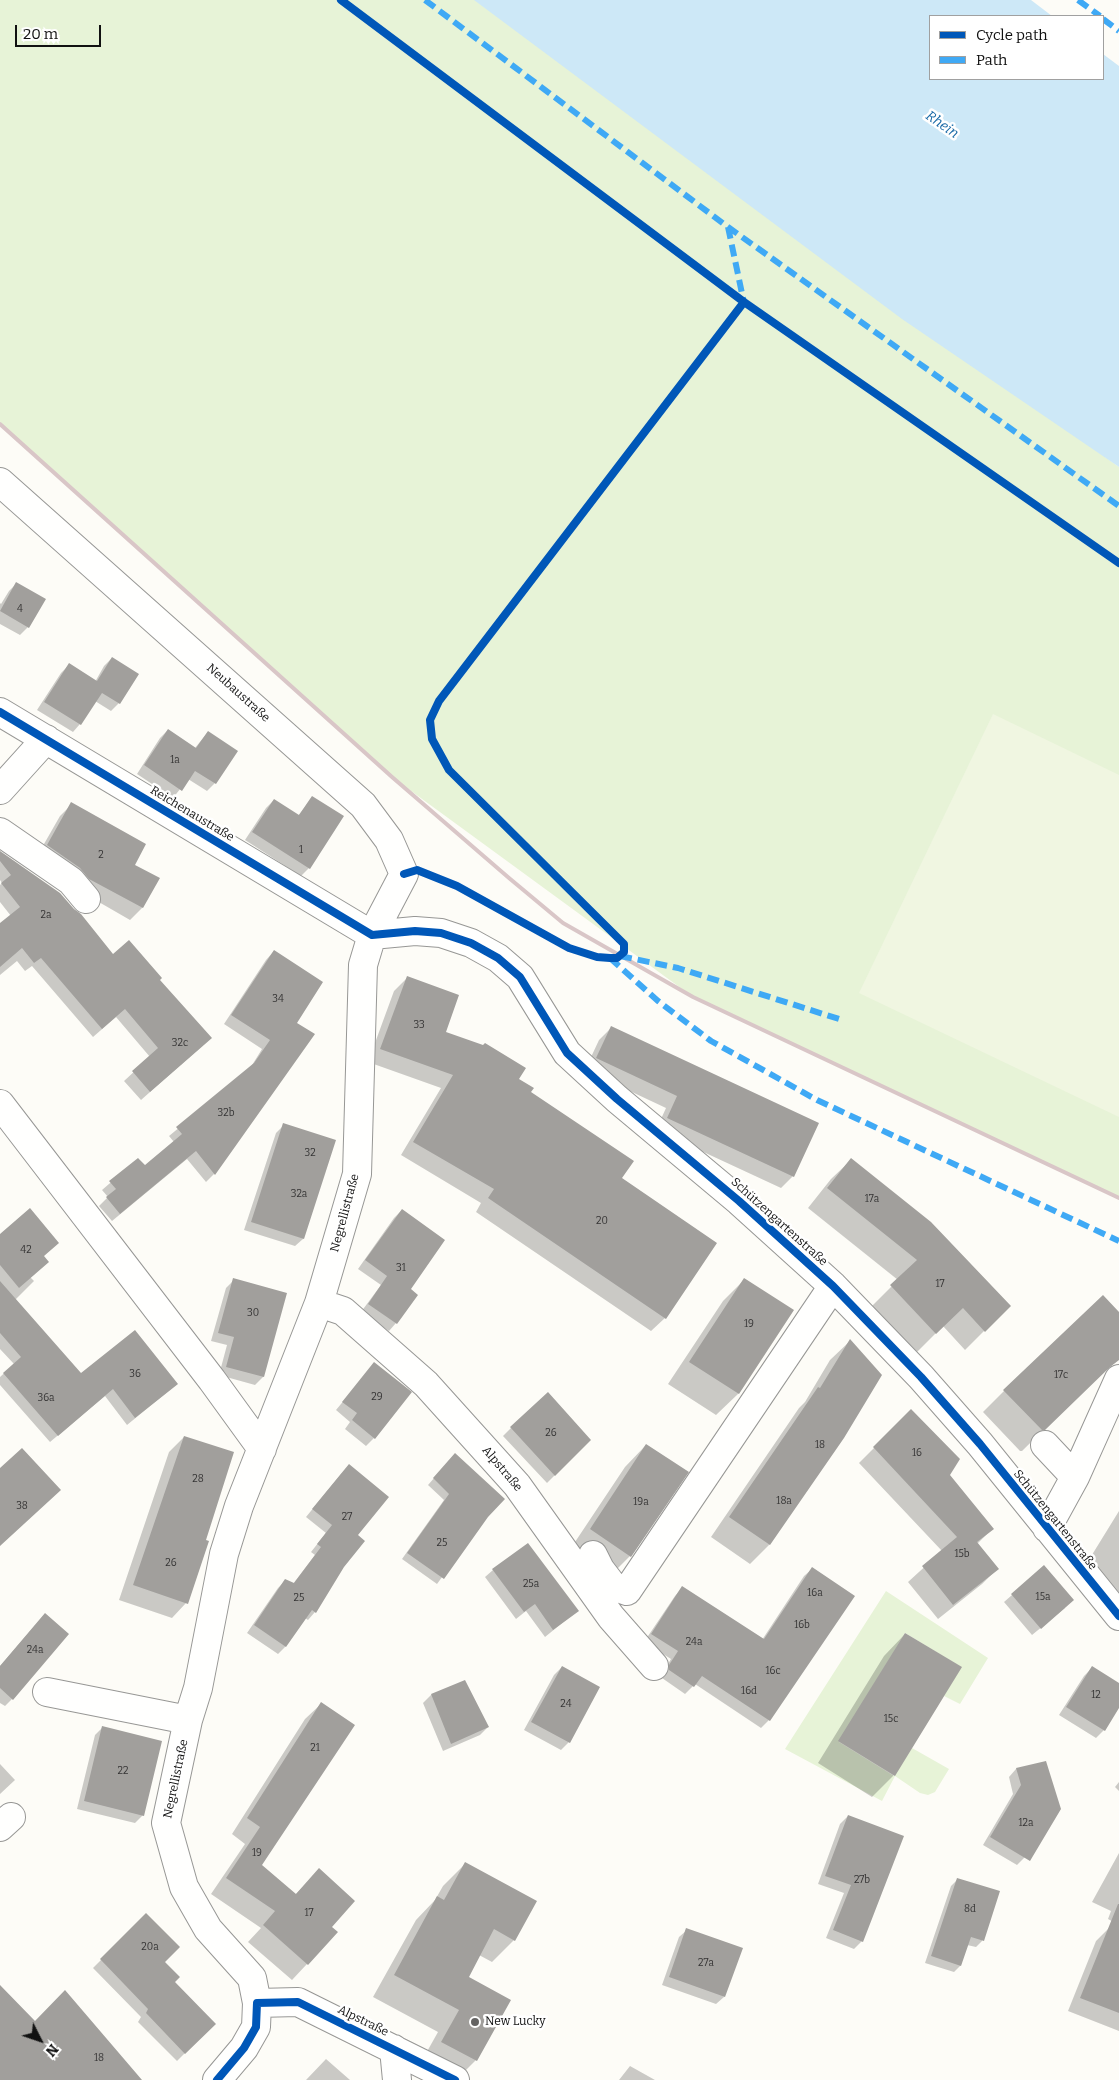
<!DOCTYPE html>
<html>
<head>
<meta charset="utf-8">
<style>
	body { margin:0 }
	#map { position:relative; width:1119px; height:2080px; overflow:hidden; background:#fdfcf7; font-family:Bitter,serif }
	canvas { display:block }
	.legend { position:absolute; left:929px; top:15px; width:175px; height:65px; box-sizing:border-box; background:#fff; border:1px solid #a0a0a0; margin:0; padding:6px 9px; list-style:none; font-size:15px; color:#111 }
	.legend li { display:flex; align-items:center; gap:10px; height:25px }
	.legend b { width:25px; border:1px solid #a0a0a0 }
	.north { position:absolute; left:15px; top:2015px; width:50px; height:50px; -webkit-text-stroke:4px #fff; paint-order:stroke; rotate:131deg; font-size:14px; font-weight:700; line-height:20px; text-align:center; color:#111 }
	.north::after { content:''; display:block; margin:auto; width:18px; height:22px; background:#111; clip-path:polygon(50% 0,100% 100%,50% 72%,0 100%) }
	.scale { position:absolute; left:15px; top:25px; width:86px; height:22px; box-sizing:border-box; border:2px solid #111; border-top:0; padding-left:6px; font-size:15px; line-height:18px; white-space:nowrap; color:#111; -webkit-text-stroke:4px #fff; paint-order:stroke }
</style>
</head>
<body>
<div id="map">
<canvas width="1119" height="2080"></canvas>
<ul class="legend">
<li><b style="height:6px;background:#0057b8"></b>Cycle path</li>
<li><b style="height:6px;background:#3fa9f5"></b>Path</li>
</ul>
<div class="north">N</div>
<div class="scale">20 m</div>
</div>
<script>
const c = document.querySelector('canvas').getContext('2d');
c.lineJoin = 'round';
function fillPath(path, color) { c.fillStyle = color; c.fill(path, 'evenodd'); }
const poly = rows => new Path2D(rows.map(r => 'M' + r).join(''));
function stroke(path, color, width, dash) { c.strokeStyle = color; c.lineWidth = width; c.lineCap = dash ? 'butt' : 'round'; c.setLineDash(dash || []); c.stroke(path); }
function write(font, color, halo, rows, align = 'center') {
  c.font = font + ' Bitter,serif'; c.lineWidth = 5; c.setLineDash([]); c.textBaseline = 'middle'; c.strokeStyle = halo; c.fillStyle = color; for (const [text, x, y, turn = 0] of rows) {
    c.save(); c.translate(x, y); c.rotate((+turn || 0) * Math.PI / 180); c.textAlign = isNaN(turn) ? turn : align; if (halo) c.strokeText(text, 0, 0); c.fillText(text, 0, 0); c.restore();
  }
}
fillPath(poly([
	[0,0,475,0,1119,467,1119,1198,693,997,392,777,0,423],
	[886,1591,988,1658,960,1704,944,1696,961,1667,905,1633,839,1742,894,1776,912,1748,949,1769,935,1792,928,1795,920,1793,895,1776,882,1801,785,1749]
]), '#e7f3d7');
fillPath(poly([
	[993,714,1119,775,1119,1117,859,993]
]), '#f0f6e1');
fillPath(poly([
	[474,0,1031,0,1052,16,930,16,930,79,1103,79,1103,54,1119,66,1119,467,902,319]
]), '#cde8f7');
fillPath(poly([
	[17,583,28,627,20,635,0,624,0,603,1,604,9,591],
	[112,658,119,703,111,711,95,701,80,724,73,732,37,710,61,673,69,665,95,682,104,666],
	[168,730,195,748,208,732,236,751,215,783,207,791,188,779,173,798,137,774,160,738],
	[312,798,342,817,309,868,301,876,245,840,266,808,274,800,298,816],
	[72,804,133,865,158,879,142,908,130,920,78,890,36,858,60,816],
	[0,853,112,956,201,1047,141,1100,124,1081,150,1057,116,1017,93,1037,32,966,25,971,17,961,0,975,0,925,11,916,0,902,0,885,2,883,0,880],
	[274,951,295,1023,313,1035,214,1174,206,1182,187,1159,112,1221,99,1206,108,1197,102,1190,138,1159,145,1167,174,1142,169,1136,249,1070,262,1049,224,1024,266,960],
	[407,978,444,1033,518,1080,620,1179,665,1318,651,1331,476,1212,481,1203,401,1155,441,1088,368,1062,394,991],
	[611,1028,793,1176,781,1188,656,1130,666,1108,585,1070,599,1040],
	[284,1125,303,1239,295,1246,244,1230,276,1133],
	[851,1160,1009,1306,965,1350,943,1326,916,1353,872,1306,898,1280,808,1208,831,1179],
	[402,1210,409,1290,396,1323,389,1331,361,1312,381,1285,358,1269,394,1218],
	[0,1236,43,1257,30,1277,34,1281,15,1300,81,1374,177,1384,127,1425,105,1396,50,1442,0,1385,0,1377,14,1364,0,1349],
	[745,1279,792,1311,738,1394,716,1415,668,1384,723,1301],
	[234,1280,285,1294,263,1377,255,1385,219,1375,227,1345,211,1341,226,1288],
	[1119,1314,1119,1359,1086,1388,1022,1451,1020,1451,983,1412,1004,1391],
	[850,1341,843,1437,769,1545,750,1564,711,1537,799,1408,805,1402,830,1360],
	[374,1364,374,1438,366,1446,345,1429,350,1422,336,1410],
	[911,1411,948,1475,992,1529,977,1544,997,1569,982,1584,938,1619,908,1582,942,1551,859,1463],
	[511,1428,590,1440,547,1483,503,1436],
	[184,1437,186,1603,172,1618,119,1600,169,1452],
	[646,1445,630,1556,609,1577,569,1551,625,1467],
	[449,1461,487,1516,437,1584,402,1559,444,1500,428,1485],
	[342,1473,357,1535,342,1566,315,1612,308,1620,305,1618,285,1647,278,1654,247,1633,278,1588,286,1580,293,1584,315,1555,311,1552,326,1533,306,1517],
	[1119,1511,1119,1594,1082,1571],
	[812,1569,769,1720,761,1728,695,1684,685,1694,662,1678,662,1674,671,1659,644,1642,675,1596,682,1588,762,1640,804,1576],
	[493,1570,577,1611,545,1637,526,1611,516,1619,485,1577],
	[1012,1595,1065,1608,1032,1635,1004,1602],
	[45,1614,12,1699,5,1706,0,1703,0,1666],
	[905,1634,894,1775,872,1797,818,1763,884,1656],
	[562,1667,569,1742,561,1750,524,1730,554,1675],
	[1092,1668,1119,1684,1119,1705,1104,1730,1096,1738,1059,1715,1084,1676],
	[465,1682,488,1727,480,1735,443,1751,423,1703,431,1695],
	[321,1704,261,1865,295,1895,319,1870,331,1927,307,1964,292,1980,248,1942,261,1928,211,1894,245,1844,232,1834,305,1719],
	[103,1727,143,1815,135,1823,77,1809,95,1735],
	[1045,1763,1025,1857,1017,1865,983,1845,1013,1794,1009,1777,1016,1769],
	[0,1764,15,1780,0,1794],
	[1119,1782,1119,1791,1115,1787],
	[848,1816,862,1941,854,1949,826,1938,844,1893,818,1884,840,1824],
	[1119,1853,1119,1925,1108,1919,1111,1911,1092,1902],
	[465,1864,514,1940,492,1962,479,1955,467,1977,476,2060,456,2080,420,2064,438,2032,373,1997,416,1920,435,1900,443,1886],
	[958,1879,998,1892,982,1941,976,1947,967,1945,960,1966,954,1972,925,1963,951,1886],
	[146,1915,163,1962,173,1982,214,2024,177,2061,138,2022,141,2017,93,1968],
	[1109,1928,1119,1932,1119,2031,1068,2011,1096,1941],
	[687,1930,724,1997,716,2004,662,1985,679,1937],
	[326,2059,350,2080,306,2080],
	[630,2066,655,2080,619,2080]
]), '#0003');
fillPath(poly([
	[16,582,46,599,29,628,0,611],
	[112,657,139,674,120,704,102,693,81,725,44,702,69,663,97,681],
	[168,729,196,748,208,731,238,751,216,784,195,771,182,791,144,765],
	[312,796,344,816,310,869,252,832,274,799,299,815],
	[71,802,146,844,135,865,160,878,143,908,89,879,80,868,47,845],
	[0,851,60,893,74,909,81,914,113,954,129,940,162,978,160,980,212,1038,150,1092,132,1071,158,1048,125,1009,102,1029,41,958,34,963,22,948,0,967,0,923,20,907,1,883,11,875,0,861],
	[274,950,323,982,297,1023,315,1034,215,1175,196,1151,120,1214,106,1197,116,1189,109,1181,138,1158,145,1165,182,1134,176,1127,254,1063,270,1040,231,1015],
	[407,976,459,995,446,1032,483,1045,485,1043,526,1068,519,1079,534,1088,531,1092,634,1161,622,1178,717,1243,666,1319,488,1198,494,1189,413,1142,453,1075,380,1049],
	[611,1026,819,1123,794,1177,667,1118,677,1096,596,1058],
	[283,1123,336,1140,304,1239,251,1222],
	[851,1158,931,1222,1011,1306,985,1332,963,1308,936,1334,890,1285,917,1260,827,1188],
	[30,1208,59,1243,44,1256,49,1262,19,1288,0,1265,0,1234],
	[402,1209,445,1240,411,1289,418,1295,397,1324,368,1304,387,1276,365,1260],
	[233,1278,287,1293,264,1377,226,1367,234,1337,218,1333],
	[744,1278,794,1310,739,1394,689,1362],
	[0,1281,81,1373,135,1330,178,1384,135,1418,113,1389,58,1436,3,1373,21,1357,0,1333],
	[1103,1295,1119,1312,1119,1360,1110,1367,1045,1430,1042,1430,1003,1390],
	[850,1339,882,1375,844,1438,770,1545,729,1517,818,1387,820,1388],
	[374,1362,412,1392,375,1439,352,1420,357,1413,342,1402],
	[548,1392,591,1440,555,1476,510,1427],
	[911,1409,960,1459,950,1475,994,1529,977,1542,999,1569,953,1605,922,1566,957,1537,873,1447],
	[184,1436,234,1452,206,1540,209,1541,188,1604,133,1585],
	[646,1444,689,1472,631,1557,590,1529],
	[22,1448,61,1490,0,1546,0,1468],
	[455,1453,505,1499,488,1517,444,1579,407,1553,449,1494,433,1478],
	[349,1464,389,1497,358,1535,365,1541,344,1567,316,1613,312,1610,286,1647,254,1625,285,1579,294,1583,321,1547,317,1544,332,1525,312,1509],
	[528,1543,579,1611,553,1630,535,1604,524,1612,492,1569],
	[1044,1565,1074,1600,1041,1629,1011,1594],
	[812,1567,855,1596,770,1721,702,1676,694,1687,669,1670,669,1665,678,1651,651,1634,682,1586,764,1639],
	[45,1613,69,1634,13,1700,0,1688,0,1666],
	[905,1633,962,1667,895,1776,838,1741],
	[562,1666,600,1687,570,1743,531,1722],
	[1092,1666,1119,1683,1119,1708,1105,1731,1066,1707],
	[465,1680,489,1727,451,1744,431,1694],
	[321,1702,355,1725,262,1865,296,1894,319,1868,355,1901,332,1927,338,1932,308,1965,263,1925,275,1911,226,1878,260,1827,247,1818],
	[102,1726,162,1741,144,1816,84,1801],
	[1046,1761,1061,1809,1030,1861,990,1837,1021,1785,1016,1768],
	[848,1815,904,1836,863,1942,833,1930,851,1885,825,1876],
	[465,1862,537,1901,515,1941,494,1929,469,1977,511,2000,477,2061,441,2042,459,2010,394,1975,437,1896,444,1900],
	[957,1878,1000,1891,984,1941,971,1937,961,1966,931,1956],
	[1118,1904,1119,1904,1119,2013,1080,1998],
	[146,1913,180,1947,165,1962,180,1977,175,1982,216,2024,185,2054,146,2013,148,2009,100,1959],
	[686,1928,743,1948,725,1997,669,1977],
	[0,1985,35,2021,65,1990,142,2080,0,2080]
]), '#a19f9c');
const minor = poly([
	[0,482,363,805,389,840,404,874,372,935,363,965,357,1174,319,1303,239,1506,224,1554,198,1688,188,1720,166,1823,184,1887,208,1929,252,1978,257,2003,256,2027,244,2048,217,2080],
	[0,712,372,935],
	[0,790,46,739],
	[0,832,71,881,86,899],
	[372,935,415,931,441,933,471,943,498,958,520,977,567,1053,617,1099,739,1201,833,1286,921,1377,980,1444,1119,1616],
	[0,1104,212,1380,262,1449],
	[319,1303,343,1311,426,1384,517,1485,611,1617,654,1666],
	[1045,1445,1075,1477,1047,1528],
	[1075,1477,1119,1379],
	[593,1555,600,1569,613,1586,627,1591,833,1286],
	[47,1692,188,1720],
	[0,1827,11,1817],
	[257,2003,298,2002,455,2080],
	[394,2049,397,2080]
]);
stroke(minor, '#979795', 30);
stroke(minor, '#fffffe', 28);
stroke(poly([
	[0,424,392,777,509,878,563,923,693,997,1119,1198]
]), '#d9c6c7', 4);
stroke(poly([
	[425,0,728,227,1119,506],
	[1078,0,1100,16],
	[1103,19,1119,31],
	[728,227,744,303],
	[620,956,678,968,839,1019],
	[610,958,658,1001,711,1041,817,1100,1119,1241]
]), '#3fa9f5', 6, [12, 6]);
stroke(poly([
	[341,0,744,302,1119,563],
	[0,712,372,935,415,931,441,933,471,943,498,958,520,977,567,1053,617,1099,739,1201,833,1286,921,1377,980,1444,1119,1616],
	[404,874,417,870,457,886,569,948,597,957,610,958,617,958,624,952,624,944,449,770,432,739,430,720,439,701,744,302],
	[217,2080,244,2048,256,2027,257,2003,298,2002,455,2080]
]), '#0057b8', 8);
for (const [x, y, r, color] of [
	[475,2022,5,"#646362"]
]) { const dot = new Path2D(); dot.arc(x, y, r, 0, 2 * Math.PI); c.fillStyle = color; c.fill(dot); stroke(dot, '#fff', 2); }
write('10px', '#353434', null, [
	["4",20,609],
	["1a",175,760],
	["1",301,850],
	["2",101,855],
	["2a",46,915],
	["34",278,999],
	["33",419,1025],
	["32c",180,1043],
	["32b",226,1113],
	["32",310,1153],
	["32a",299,1194],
	["17a",872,1199],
	["20",602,1221],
	["42",26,1250],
	["31",401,1268],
	["17",940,1284],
	["30",253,1313],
	["19",749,1324],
	["36",135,1374],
	["17c",1061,1375],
	["29",377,1397],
	["36a",46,1398],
	["26",551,1433],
	["18",820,1445],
	["16",917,1453],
	["28",198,1479],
	["18a",784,1501],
	["19a",641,1502],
	["38",22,1506],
	["27",347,1517],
	["25",442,1543],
	["15b",962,1554],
	["26",171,1563],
	["25a",531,1584],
	["16a",815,1593],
	["15a",1043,1597],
	["25",299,1598],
	["16b",802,1625],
	["24a",694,1642],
	["24a",35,1650],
	["16c",773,1671],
	["16d",749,1691],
	["12",1096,1695],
	["24",566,1704],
	["15c",891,1719],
	["21",315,1748],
	["22",123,1771],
	["12a",1026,1823],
	["19",257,1853],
	["27b",862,1880],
	["8d",970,1909],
	["17",309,1913],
	["20a",150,1947],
	["27a",706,1963],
	["18",99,2058]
]);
write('12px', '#111', '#fff', [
	["Neubaustraße",238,693,42],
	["Reichenaustraße",192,814,31],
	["Negrellistraße",345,1213,-75],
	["Schützengartenstraße",779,1222,42],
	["Alpstraße",502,1469,50],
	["Schützengartenstraße",1055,1520,51],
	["Negrellistraße",176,1779,-78],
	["Alpstraße",363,2021,26]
]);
write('12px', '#111', '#fff', [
	["New Lucky",485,2022]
], 'left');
write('italic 14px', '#1768a6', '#fff', [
	["Rhein",942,125,35]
]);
</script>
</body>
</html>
